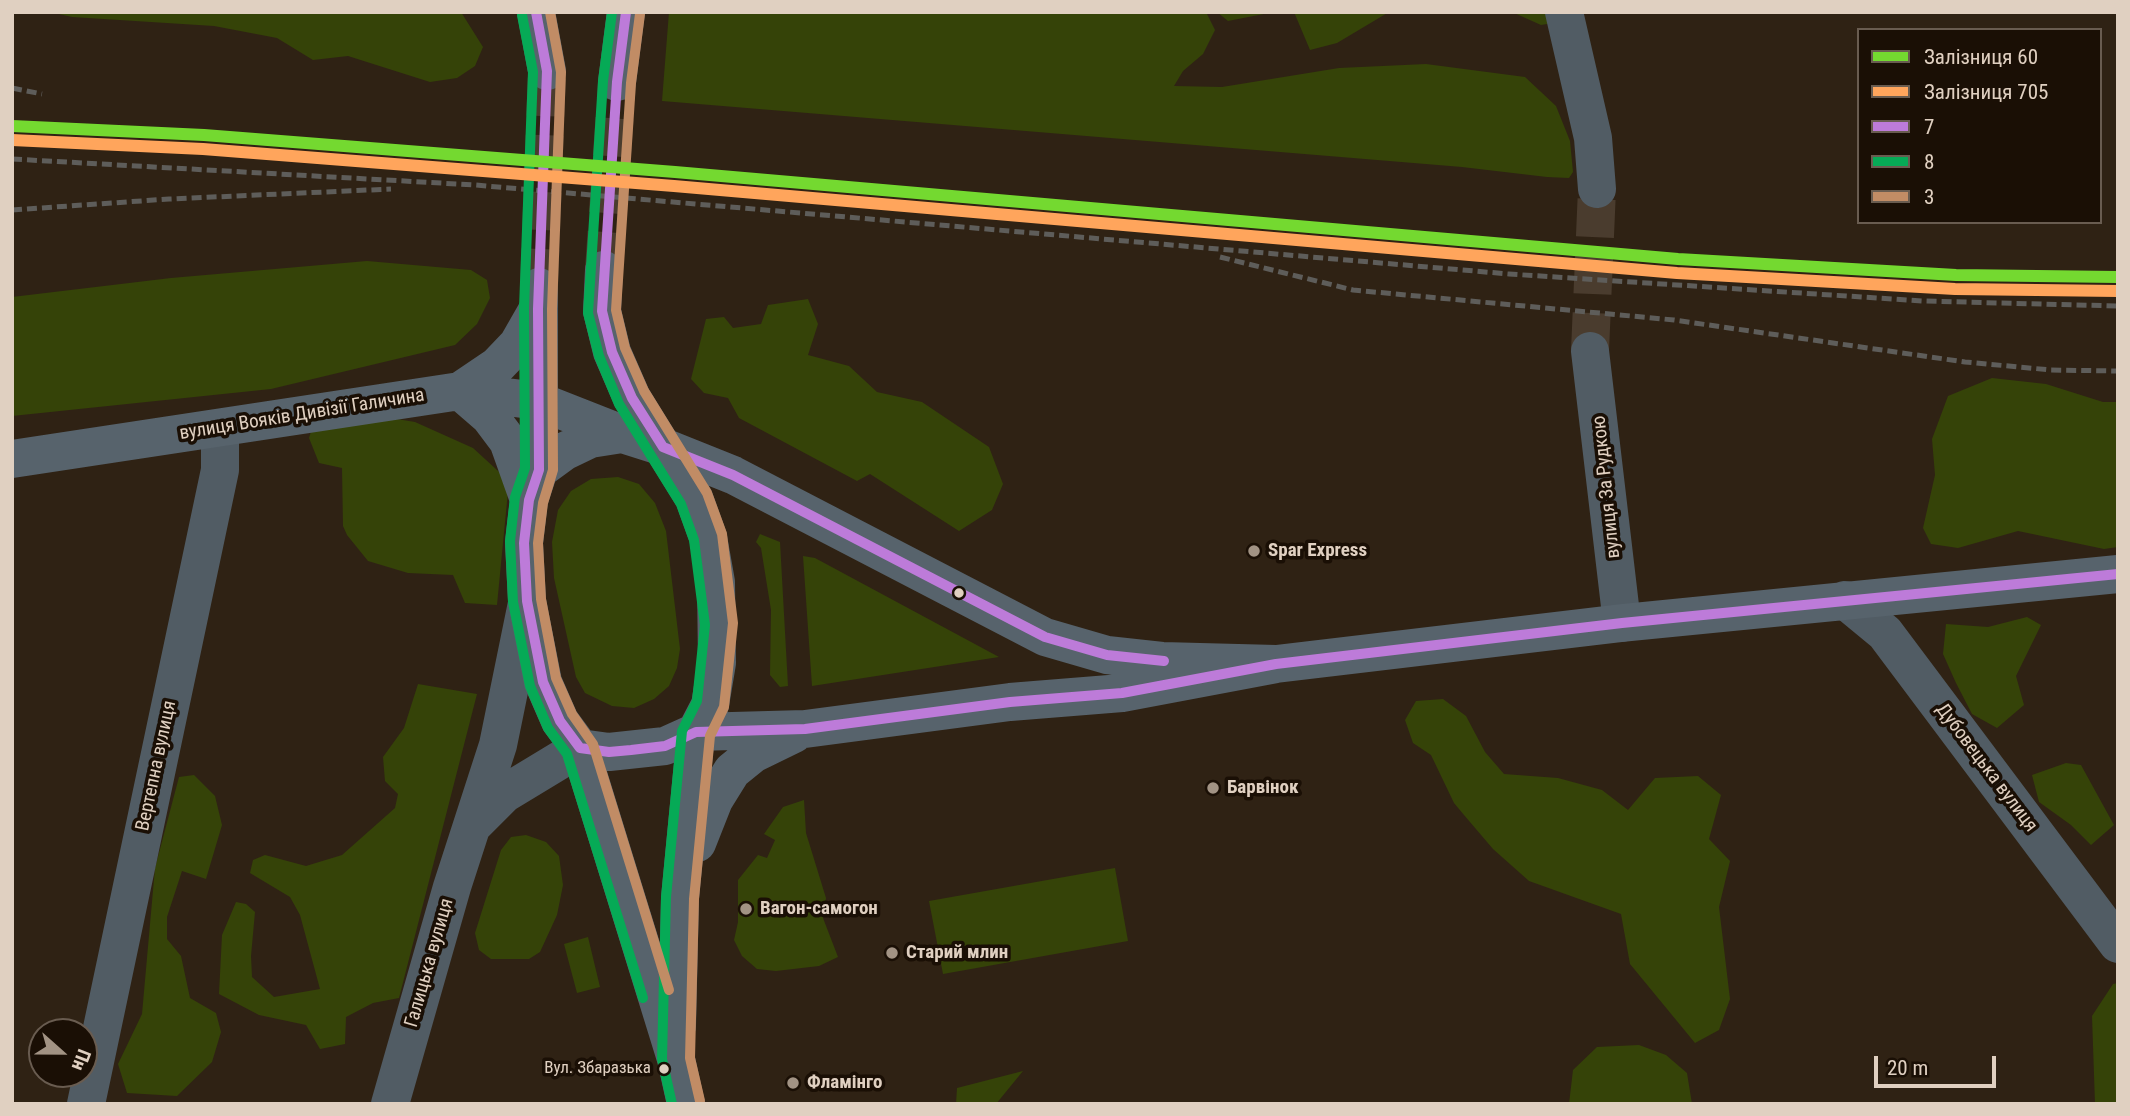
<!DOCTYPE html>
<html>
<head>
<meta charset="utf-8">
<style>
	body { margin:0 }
	#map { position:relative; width:2130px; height:1116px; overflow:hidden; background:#2f2214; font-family:"Roboto Condensed",sans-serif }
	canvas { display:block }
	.frame { position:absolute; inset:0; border:14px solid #e0d0c1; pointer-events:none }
	.legend { position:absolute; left:1857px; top:28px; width:245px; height:196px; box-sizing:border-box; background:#1a0f05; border:2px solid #695c50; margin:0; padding:9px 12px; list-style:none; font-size:21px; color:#e0d0c1 }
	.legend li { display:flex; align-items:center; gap:14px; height:35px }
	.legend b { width:35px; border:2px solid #695c50 }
	.north { position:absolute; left:28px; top:1018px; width:70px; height:70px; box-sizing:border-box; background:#1a0f05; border:2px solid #695c50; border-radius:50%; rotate:111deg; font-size:19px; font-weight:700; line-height:28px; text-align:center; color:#e0d0c1 }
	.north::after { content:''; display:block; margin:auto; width:24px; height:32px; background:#a29384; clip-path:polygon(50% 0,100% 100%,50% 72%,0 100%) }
	.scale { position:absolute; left:1874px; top:1056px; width:122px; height:32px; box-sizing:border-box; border:4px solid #e0d0c1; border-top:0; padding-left:9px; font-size:21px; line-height:24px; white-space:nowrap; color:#e0d0c1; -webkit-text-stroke:5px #1a0f05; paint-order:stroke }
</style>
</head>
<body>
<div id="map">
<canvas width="2130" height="1116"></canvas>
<div class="frame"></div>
<ul class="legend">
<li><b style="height:9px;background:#74d930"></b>Залізниця 60</li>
<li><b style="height:9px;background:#ffa55c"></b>Залізниця 705</li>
<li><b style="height:9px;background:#bd7bd9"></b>7</li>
<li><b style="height:9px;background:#06aa56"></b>8</li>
<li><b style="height:9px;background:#c18c65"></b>3</li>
</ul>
<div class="north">Пн</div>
<div class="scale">20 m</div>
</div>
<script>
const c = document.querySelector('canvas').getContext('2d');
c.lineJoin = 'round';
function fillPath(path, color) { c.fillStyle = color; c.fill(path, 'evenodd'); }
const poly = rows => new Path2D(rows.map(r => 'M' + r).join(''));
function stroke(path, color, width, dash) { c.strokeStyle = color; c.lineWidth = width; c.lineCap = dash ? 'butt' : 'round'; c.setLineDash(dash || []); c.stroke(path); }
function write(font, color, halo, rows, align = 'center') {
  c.font = font + ' "Roboto Condensed",sans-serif'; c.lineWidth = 7; c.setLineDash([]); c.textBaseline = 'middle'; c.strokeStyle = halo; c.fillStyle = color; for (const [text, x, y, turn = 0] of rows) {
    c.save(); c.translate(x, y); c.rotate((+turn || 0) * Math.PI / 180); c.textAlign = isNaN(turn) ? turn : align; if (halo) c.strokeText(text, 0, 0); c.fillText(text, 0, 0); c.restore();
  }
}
fillPath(poly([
	[50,12,461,12,483,47,475,66,457,78,430,82,348,56,313,60,277,38,214,26,72,17],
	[669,12,1206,12,1215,30,1203,54,1183,71,1174,86,1222,87,1339,68,1426,64,1525,77,1556,106,1570,141,1573,172,1569,178,1547,177,1462,167,662,101],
	[1217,12,1274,12,1228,21],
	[1294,12,1389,12,1337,43,1310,50],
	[1512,12,1578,12,1578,19,1541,25],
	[367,261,471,270,487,280,490,298,477,324,455,345,271,389,12,416,12,297,171,278],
	[808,299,818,324,808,355,849,366,877,392,922,402,989,447,1003,484,992,510,959,531,870,474,857,481,739,418,728,398,704,393,691,379,706,319,724,317,733,328,761,324,768,305],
	[1992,378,2046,384,2103,402,2118,402,2118,547,2104,549,2018,531,1958,548,1931,544,1923,528,1935,475,1932,439,1948,396],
	[379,416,415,422,473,448,509,481,497,605,465,603,453,575,408,573,368,561,347,535,343,526,342,468,319,463,309,438,314,422],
	[618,477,639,484,655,503,666,531,680,649,677,668,669,686,654,699,634,708,612,706,585,693,576,677,554,578,552,542,558,510,571,491,591,479],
	[760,534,780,542,788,686,780,687,770,675,771,610,761,548,756,542],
	[803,556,815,558,999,657,812,686],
	[2027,617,2041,625,2016,676,2024,705,1997,728,1972,714,1956,683,1943,654,1946,624,1988,627],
	[418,684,477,694,399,998,373,1003,346,1017,345,1044,320,1049,306,1025,259,1015,219,994,222,935,236,902,246,904,255,912,251,956,252,977,274,997,320,989,300,915,290,897,250,873,253,860,265,855,306,866,342,855,395,808,398,794,385,781,383,757,404,728],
	[1443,699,1466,716,1485,752,1504,774,1558,778,1602,790,1628,810,1655,778,1698,776,1721,795,1709,839,1730,861,1719,907,1730,999,1719,1030,1695,1043,1630,964,1621,914,1529,881,1493,849,1464,815,1454,803,1431,755,1413,743,1405,720,1416,701],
	[2066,763,2081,765,2114,825,2091,845,2071,825,2039,802,2032,775],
	[194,775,215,796,222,825,206,879,182,871,167,917,167,939,181,956,190,998,216,1013,221,1032,212,1062,177,1096,127,1093,118,1064,142,1014,155,868,179,777],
	[804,800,806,833,826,898,823,918,838,957,819,966,776,971,757,969,742,956,734,940,738,922,738,880,758,855,767,858,775,840,764,834,783,807],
	[526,835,546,842,559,856,563,885,557,915,540,952,529,959,491,959,479,950,475,933,501,850,511,837],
	[1115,868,1128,941,943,974,929,901],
	[588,937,600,987,577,993,564,944],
	[2118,983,2118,1104,2095,1104,2092,1016,2113,984],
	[1639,1045,1666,1055,1687,1073,1692,1104,1569,1104,1573,1070,1597,1047],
	[1023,1071,996,1104,956,1104,957,1088]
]), '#354308');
stroke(poly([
	[1590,351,1597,189]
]), '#4a3c2e', 38, [38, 19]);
stroke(poly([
	[604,270,617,82],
	[539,287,547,71]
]), '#4a3c2e', 38, [38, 19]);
stroke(poly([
	[1564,12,1593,138,1597,189],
	[1590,351,1622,623],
	[1845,600,1885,633,2118,944],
	[475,823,504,794,580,748],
	[86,1104,220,470,220,428],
	[390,1104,452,887,498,745,527,603]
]), '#515c64', 38);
stroke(poly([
	[536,12,547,71],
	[617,82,626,12],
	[460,391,490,417,508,441,529,500],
	[460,391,497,366,518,344,538,309],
	[12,459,460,391,538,401,622,434],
	[539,470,539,287],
	[696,732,805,729,1010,702,1122,693,1276,664,1622,623,2118,574],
	[580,748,609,752,665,746,696,732,710,705,717,663,716,582,708,537,694,498,632,398,612,352,602,311,604,270],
	[697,843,714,800,732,771,753,754,794,734],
	[677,1026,680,898,696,732],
	[686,1104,676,1059,580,748,560,721,543,682,527,601,524,543,529,500,539,470,565,451,590,439,622,434,663,447,733,475,1045,637,1107,655,1162,661,1276,664]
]), '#57636c', 38);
stroke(poly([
	[12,88,42,94],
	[12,159,475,185,1509,274,1923,301,2118,306],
	[12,210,169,199,391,189],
	[1220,257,1353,290,1674,320,1965,362,2051,370,2118,371]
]), '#5e5d5a', 5, [10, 5]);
stroke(poly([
	[536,12,547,71,538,309,539,470,529,500,524,543,527,601,543,682,560,721,580,748,609,752,631,750,665,746,696,732,805,729,1010,702,1122,693,1276,664,1622,623,2118,574],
	[626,12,617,82,602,311,612,352,632,398,663,447,733,475,1045,637,1107,655,1164,661]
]), '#bd7bd9', 10);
stroke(poly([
	[612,12,603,81,588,313,599,356,619,404,681,504,694,540,705,625,697,701,682,731,666,897,662,1059,672,1104],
	[522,15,533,72,524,308,525,468,515,497,510,541,513,602,530,686,548,728,567,754,643,998]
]), '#06aa56', 10);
stroke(poly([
	[550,12,561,72,552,309,553,470,543,503,538,543,541,599,556,678,572,714,593,744,669,990],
	[640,14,631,83,616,310,625,348,644,391,707,493,722,534,733,623,724,707,710,736,694,899,690,1058,700,1101]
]), '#c18c65', 10);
stroke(poly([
	[12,126,204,135,675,172,1678,259,1956,275,2118,277]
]), '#74d930', 12);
stroke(poly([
	[12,140,203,149,674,186,1677,273,1955,289,2118,291]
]), '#ffa55c', 12);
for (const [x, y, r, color] of [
	[1254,551,7,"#a29384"],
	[959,593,6,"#e0d0c1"],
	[1213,788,7,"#a29384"],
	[746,909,7,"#a29384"],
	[892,953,7,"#a29384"],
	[664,1069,6,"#e0d0c1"],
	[793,1083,7,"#a29384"]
]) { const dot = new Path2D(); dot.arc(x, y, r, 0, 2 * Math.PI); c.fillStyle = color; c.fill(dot); stroke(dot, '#1a0f05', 2.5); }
write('17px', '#e0d0c1', '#1a0f05', [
	["Вул. Збаразька",651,1069]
], 'right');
write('19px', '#e0d0c1', '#1a0f05', [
	["вулиця Вояків Дивізії Галичина",302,415,-9],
	["вулиця За Рудкою",1607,487,-96],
	["Вертепна вулиця",157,766,-78],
	["Дубовецька вулиця",1986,768,53],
	["Галицька вулиця",430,963,-74]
]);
write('bold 19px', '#e0d0c1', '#1a0f05', [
	["Spar Express",1268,551],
	["Барвінок",1227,788],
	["Вагон-самогон",760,909],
	["Старий млин",906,953],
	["Фламінго",807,1083]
], 'left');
</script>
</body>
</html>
